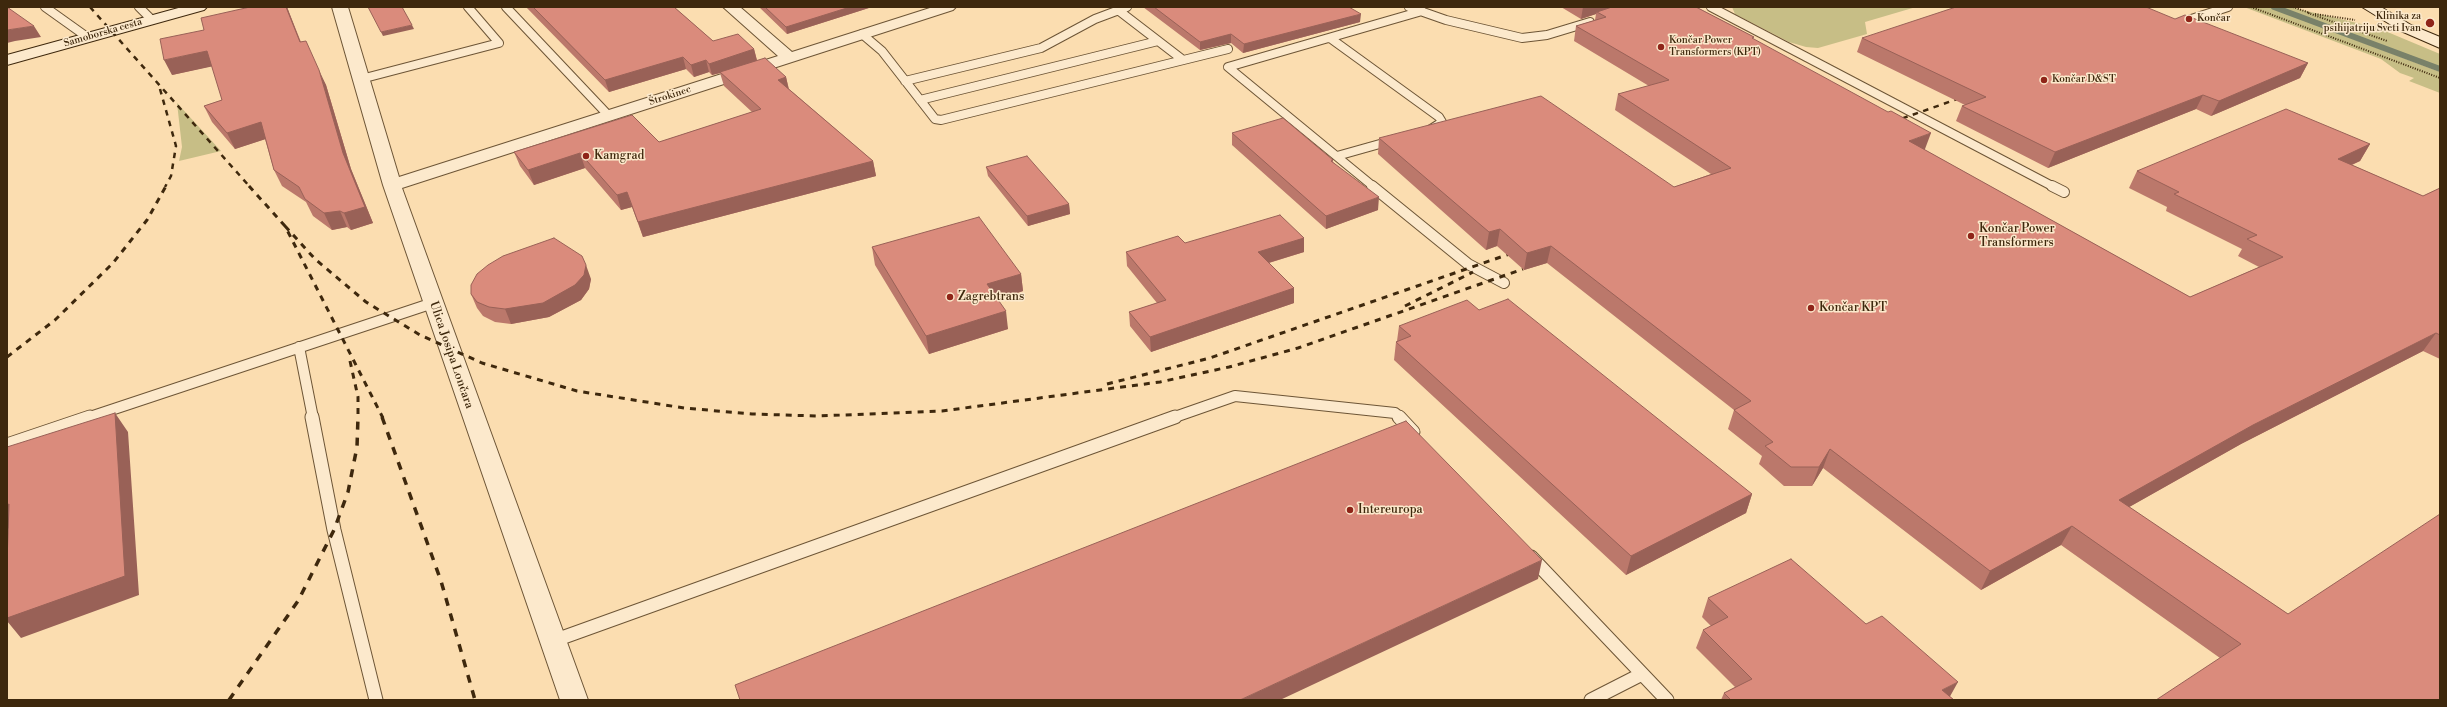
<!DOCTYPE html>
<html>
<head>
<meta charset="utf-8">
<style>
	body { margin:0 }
	#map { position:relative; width:2447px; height:707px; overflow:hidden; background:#fbddb0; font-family:"Libre Bodoni",serif }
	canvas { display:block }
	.frame { position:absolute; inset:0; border:8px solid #3e280d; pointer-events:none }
</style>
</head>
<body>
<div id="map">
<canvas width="2447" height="707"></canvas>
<div class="frame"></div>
</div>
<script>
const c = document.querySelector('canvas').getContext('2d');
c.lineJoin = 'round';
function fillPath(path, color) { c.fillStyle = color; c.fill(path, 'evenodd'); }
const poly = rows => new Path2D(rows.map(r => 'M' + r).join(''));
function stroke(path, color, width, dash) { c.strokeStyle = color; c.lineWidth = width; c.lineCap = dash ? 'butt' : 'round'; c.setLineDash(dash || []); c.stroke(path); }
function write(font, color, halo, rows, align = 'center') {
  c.font = font + ' "Libre Bodoni",serif'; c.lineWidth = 3; c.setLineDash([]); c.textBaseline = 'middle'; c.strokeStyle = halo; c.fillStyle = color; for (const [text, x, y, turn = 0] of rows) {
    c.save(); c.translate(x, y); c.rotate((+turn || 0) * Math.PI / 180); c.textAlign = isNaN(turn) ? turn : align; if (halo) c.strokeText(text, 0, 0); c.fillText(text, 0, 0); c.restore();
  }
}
fillPath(poly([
	[1732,7,1916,7,1865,22,1867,34,1818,48,1806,47,1789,42,1735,14],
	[2244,7,2269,7,2440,72,2440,93,2409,81,2414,78,2400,73,2381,59],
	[2279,7,2290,7,2378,28,2440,54,2440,67],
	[177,103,221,151,179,161,182,147]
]), '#c7be86');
stroke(poly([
	[2274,7,2440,69]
]), '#798169', 6);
const laneFar2 = poly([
	[45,7,87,37],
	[139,7,151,19],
	[506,7,609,116],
	[1409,7,1446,20,1522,38,1547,35,1590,22],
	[1711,7,2054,187],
	[1118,10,1183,60],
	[2179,23,2228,7],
	[862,34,882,51,935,119,941,120,1228,49],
	[1330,38,1439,117,1442,122,1431,129],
	[361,79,499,43,468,7],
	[905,81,1041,48,1095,19,1127,7],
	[920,100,1158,41],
	[1337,156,1394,140],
	[1374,187,1228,67,1422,11]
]);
const laneFar1 = poly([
	[1372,186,1468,264,1504,283],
	[2052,186,2064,192],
	[299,347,313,418],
	[87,418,433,303],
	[1172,418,1235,396,1395,413,1400,418]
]);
const lane = poly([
	[312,417,334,530,376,700],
	[1399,417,1413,432],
	[7,445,90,417],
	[1531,557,1667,700],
	[553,641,1175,417],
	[1591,700,1642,674]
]);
const street = poly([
	[332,7,348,7,399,177,778,56,723,7,740,7,792,52,933,7,956,7,953,10,402,188,588,700,560,700,383,185,332,7]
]);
const secondary = poly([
	[182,7,207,7,204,10,7,65,7,55,182,7],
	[2362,7,2381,7,2411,25,2440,37,2440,48,2401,31,2362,7]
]);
stroke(laneFar2, '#6d5536', 10);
stroke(laneFar1, '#6d5536', 12);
stroke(lane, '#6d5536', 15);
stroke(street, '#6d5536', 2);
stroke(secondary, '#3e280d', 2);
stroke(poly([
	[2251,7,2440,78],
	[2293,7,2310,13],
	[2308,13,2387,41],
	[2315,14,2355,20]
]), '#3e280d', 2, [1, 1.5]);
stroke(laneFar2, '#fce9cc', 8);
stroke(laneFar1, '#fce9cc', 10);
stroke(lane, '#fce9cc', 13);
fillPath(street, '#fce9cc');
fillPath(secondary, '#fce9cc');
stroke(poly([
	[90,7,250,187],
	[160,89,176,146,171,176,165,187],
	[1892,122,1966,96]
]), '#3e280d', 2.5, [5.5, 5.5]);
stroke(poly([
	[249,186,285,226,383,418],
	[285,226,315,259,366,302,420,335,482,363,577,391,684,408,752,414,818,416,942,411,1160,382,1229,367,1298,348,1523,269],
	[1405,306,1473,272],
	[7,357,55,320,113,263,147,220,166,186],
	[350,361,358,397,358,418],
	[1107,384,1210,358,1518,251]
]), '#3e280d', 3, [6, 6]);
stroke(poly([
	[382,417,441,581,475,700],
	[229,700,298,601,334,530,348,492,357,447,358,417]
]), '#3e280d', 3.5, [8, 8]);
fillPath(poly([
	[250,7,287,7,301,42,326,85,351,169,373,223,351,230,347,227,332,230,313,216,306,202,282,186,274,170,265,139,235,149,212,122,204,106,222,100,212,66,172,75,204,30],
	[526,7,674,7,713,41,754,49,757,60,786,77,789,89,873,161,876,176,643,237,632,207,621,210,585,168,534,185,520,166,514,152,659,142,752,112,724,86,720,73,712,75,709,72,694,77,686,69,609,92],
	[759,7,872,7,787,34],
	[1143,7,1349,7,1360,22,1243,53,1231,43,1200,50],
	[1561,7,1696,7,1754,37,1753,39,1925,149,1925,150,2190,297,2259,267,2238,256,2242,249,2166,211,2167,207,2129,188,2137,171,2370,144,2360,161,2352,165,2423,196,2440,188,2440,359,2423,351,2241,444,2129,507,2288,614,2220,658,2061,545,1981,590,1823,468,1812,486,1784,486,1759,464,1762,456,1728,429,1734,410,1547,263,1524,270,1497,246,1486,250,1378,154,1379,138,1674,187,1711,174,1615,110,1618,94,1649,86,1574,41,1576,26,1595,20,1596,14,1581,19],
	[2175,19,2308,63,2300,78,2211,116,2196,109,2048,168,1956,121,1962,106,1965,105,1857,52,1862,38],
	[1232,133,1333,160,1333,162,1378,210,1326,229,1232,145],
	[986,167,1069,204,1070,214,1028,226,988,176],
	[1304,238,1304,252,1269,263,1294,288,1294,303,1151,352,1130,326,1129,312,1157,303,1127,266,1126,252,1185,243],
	[872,247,1021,274,1023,291,998,299,1008,329,929,354,875,265],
	[591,279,589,289,581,300,549,317,511,324,495,322,483,316,477,308,471,294],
	[1479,310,1752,494,1746,513,1626,575,1394,360,1396,342,1397,341,1399,326],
	[1708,598,1866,624,1954,700,1721,700,1724,693,1735,687,1696,648,1703,630,1711,626,1702,617]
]), '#bb786b');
fillPath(poly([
	[286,7,287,7,306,57],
	[850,7,872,7,787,34,786,27],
	[1583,7,1618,7,1597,12,1596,14,1581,19],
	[1361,14,1360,22,1243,53,1244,44],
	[412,25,414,29,383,36,381,32],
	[34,26,41,37,15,41,7,43,7,30],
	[1231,34,1231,43,1200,50,1200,42],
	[754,49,757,61,720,72,720,73,712,75,709,64],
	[207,51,214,66,172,75,164,60],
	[683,57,686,69,609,92,605,80],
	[706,60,709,72,694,77,691,65],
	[2308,63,2300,78,2211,116,2219,101],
	[319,70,326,85,351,169,373,223,351,230,344,213,343,153],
	[786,77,789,91,778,80],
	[2203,95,2196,109,2048,168,2055,152],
	[261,122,269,138,235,149,227,133],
	[1931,133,1925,149,1903,157,1909,141],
	[2370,144,2360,161,2328,175,2338,159],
	[580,153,585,168,534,185,528,170],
	[873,161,876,176,643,237,638,222],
	[627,192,632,207,621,210,617,195],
	[1379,197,1378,210,1326,229,1326,216],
	[1069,204,1070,214,1028,226,1027,216],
	[340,211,347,227,332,230,324,213],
	[1500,229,1497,246,1486,250,1489,232],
	[1304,238,1304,252,1258,266,1258,252],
	[1551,246,1547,263,1524,270,1527,253],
	[586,265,591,279,589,289,581,300,549,317,511,324,505,309],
	[1021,274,1023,291,990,302,987,284],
	[1294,288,1294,303,1151,352,1150,337],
	[1006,311,1008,329,929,354,926,336],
	[2436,333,2423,351,2241,444,2108,519,2119,500,2253,425],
	[115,413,128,432,139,595,21,638,7,621,7,618],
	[1830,449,1823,468,1812,486,1819,467],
	[1752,494,1746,513,1626,575,1631,556],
	[9,504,24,523,7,529,7,505],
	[2072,526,2061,545,1981,590,1990,571],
	[1542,560,1538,579,1280,700,1240,700],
	[1958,682,1948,700,1942,690]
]), '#996157');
const building = poly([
	[7,7,34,26,7,30,7,7],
	[250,7,286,7,300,42,306,41,319,70,343,153,365,207,344,213,340,211,324,213,305,199,299,187,274,170,261,122,227,133,204,106,222,100,207,51,164,60,160,39,204,30,201,18,250,7],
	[368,7,402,7,412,25,381,32,368,7],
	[533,7,674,7,713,41,738,34,754,49,709,64,706,60,691,65,683,57,605,80,533,7],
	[765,7,850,7,786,27,765,7],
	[1154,7,1349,7,1361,14,1244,44,1231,34,1200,42,1154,7],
	[1612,7,1696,7,1754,37,1752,38,1888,112,1891,111,1931,133,1909,141,2190,297,2283,257,2247,239,2257,235,2174,194,2179,192,2137,171,2286,109,2370,144,2338,159,2423,196,2440,188,2440,335,2436,333,2253,425,2119,500,2288,614,2440,514,2440,700,2156,700,2241,644,2072,526,1990,571,1830,449,1819,467,1791,467,1765,446,1773,442,1734,410,1751,401,1551,246,1527,253,1500,229,1489,232,1379,138,1541,96,1674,187,1731,168,1618,94,1669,80,1576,26,1606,17,1597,12,1612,7],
	[1956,7,2146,7,2175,19,2185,15,2308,63,2219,101,2203,95,2055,152,1962,106,1986,97,1862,38,1956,7],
	[765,58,786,77,778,80,873,161,638,222,627,192,617,195,580,153,528,170,514,152,632,115,659,142,761,109,720,72,765,58],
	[1283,118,1333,160,1331,161,1379,197,1326,216,1232,133,1283,118],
	[1027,156,1069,204,1027,216,986,167,1027,156],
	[1280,215,1304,238,1258,252,1294,288,1150,337,1129,312,1166,300,1126,252,1178,236,1185,243,1280,215],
	[979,217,1021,274,987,284,1006,311,926,336,872,247,979,217],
	[554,238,582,256,586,265,584,275,575,285,543,303,505,309,489,307,477,302,471,294,471,285,477,274,488,265,503,256,554,238],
	[1508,299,1752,494,1631,556,1396,342,1411,336,1399,326,1467,300,1479,310,1508,299],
	[115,413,125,576,7,618,7,563,9,504,7,505,7,447,115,413],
	[1406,421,1542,560,1240,700,740,700,735,685,1406,421],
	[1791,559,1866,624,1882,616,1958,682,1942,690,1954,700,1731,700,1724,693,1752,679,1703,630,1728,617,1708,598,1791,559]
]);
fillPath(building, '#da8b7c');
stroke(building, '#996157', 1);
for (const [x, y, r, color] of [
	[2189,19,4,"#8f2418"],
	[2430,23,5,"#8f2418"],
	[1661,47,4,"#8f2418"],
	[2044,80,4,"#8f2418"],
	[586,156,4,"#8f2418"],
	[1971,236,4,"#8f2418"],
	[950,297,4,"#8f2418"],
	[1811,308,4,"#8f2418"],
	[1350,510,4,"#8f2418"]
]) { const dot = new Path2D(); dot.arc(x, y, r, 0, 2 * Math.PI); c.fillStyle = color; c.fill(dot); stroke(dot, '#fce9cc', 1.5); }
write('10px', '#3e280d', '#fce9cc', [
	["Klinika za",2421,17,"right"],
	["psihijatriju Sveti Ivan",2421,29,"right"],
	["Končar",2197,19],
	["Končar Power",1669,41],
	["Transformers (KPT)",1669,53],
	["Končar D&ST",2052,80]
], 'left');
write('10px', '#3e280d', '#fce9cc', [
	["Samoborska cesta",103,33,-16],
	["Štrokinec",670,96,-18]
]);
write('12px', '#3e280d', '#fce9cc', [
	["Kamgrad",594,156],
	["Končar Power",1979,229],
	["Transformers",1979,243],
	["Zagrebtrans",958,297],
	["Končar KPT",1819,308],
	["Intereuropa",1358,510]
], 'left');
write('12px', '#3e280d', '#fce9cc', [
	["Ulica Josipa Lončara",451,355,71]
]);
</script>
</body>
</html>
